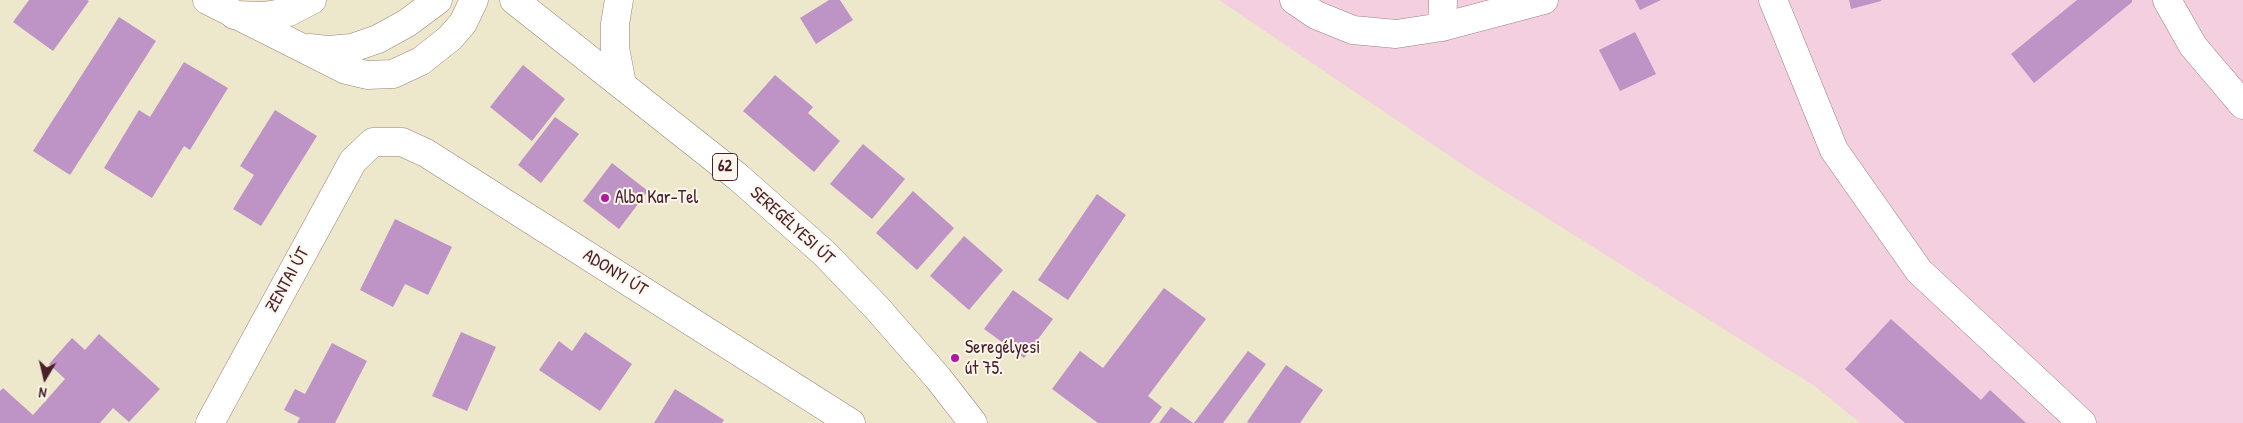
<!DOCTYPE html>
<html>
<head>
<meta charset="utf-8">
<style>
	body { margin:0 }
	#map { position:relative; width:2243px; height:423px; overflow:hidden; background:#ede7cb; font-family:"Patrick Hand",sans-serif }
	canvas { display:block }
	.north { position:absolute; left:20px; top:353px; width:50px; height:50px; -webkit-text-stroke:4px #fbf7ec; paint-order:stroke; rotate:189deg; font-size:14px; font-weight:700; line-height:20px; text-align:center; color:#4a1f2b }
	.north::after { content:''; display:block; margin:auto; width:18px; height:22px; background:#4a1f2b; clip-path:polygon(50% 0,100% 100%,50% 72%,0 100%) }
</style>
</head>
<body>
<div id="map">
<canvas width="2243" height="423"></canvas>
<div class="north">N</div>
</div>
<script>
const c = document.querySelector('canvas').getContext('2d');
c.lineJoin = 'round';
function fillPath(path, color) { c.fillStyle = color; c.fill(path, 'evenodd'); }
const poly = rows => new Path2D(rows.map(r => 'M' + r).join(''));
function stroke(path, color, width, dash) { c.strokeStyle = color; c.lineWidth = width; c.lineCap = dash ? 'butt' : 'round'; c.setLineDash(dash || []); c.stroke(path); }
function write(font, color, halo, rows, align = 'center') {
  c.font = font + ' "Patrick Hand",sans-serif'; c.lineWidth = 4; c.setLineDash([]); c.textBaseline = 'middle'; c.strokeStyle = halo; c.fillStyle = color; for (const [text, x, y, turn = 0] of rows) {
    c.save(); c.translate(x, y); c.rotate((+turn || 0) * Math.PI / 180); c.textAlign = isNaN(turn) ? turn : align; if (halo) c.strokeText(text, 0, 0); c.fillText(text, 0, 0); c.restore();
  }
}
fillPath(poly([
	[1219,0,2243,0,2243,423,1860,423,1816,387,1469,169]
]), '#f3cfdf');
fillPath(poly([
	[29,0,87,0,89,1,53,51,13,22],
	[829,0,840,0,853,20,816,44,800,18],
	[1635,0,1661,0,1640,10],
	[1849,0,1881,0,1881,1,1851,9],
	[2077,0,2132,0,2132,2,2034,83,2011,54],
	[119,17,156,41,70,175,33,151],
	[1635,32,1656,74,1620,91,1599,50],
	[184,62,228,88,190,150,184,146,152,198,104,168,139,110,150,117],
	[523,65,565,99,532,141,490,107],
	[775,75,813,107,808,113,840,141,814,172,743,111],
	[275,110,317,136,261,226,233,209,254,175,240,166],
	[555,117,579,134,541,183,518,165],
	[863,144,905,179,872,219,830,184],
	[612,163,648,191,619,229,583,201],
	[913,191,954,228,917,270,876,233],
	[1097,194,1126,215,1068,300,1038,280],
	[395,219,452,247,428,295,405,284,393,307,360,290],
	[964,236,1003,270,969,310,930,276],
	[1164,288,1206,319,1148,396,1162,407,1150,423,1098,423,1052,389,1080,351,1103,368],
	[1013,290,1053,319,1024,358,984,329],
	[1891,319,1981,400,1990,390,2026,423,1905,423,1845,369],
	[461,332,496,347,467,411,432,396],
	[585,332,632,364,600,411,539,370,559,341,572,351],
	[99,334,160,389,129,422,113,408,100,423,0,423,0,391,3,388,33,415,65,379,49,364,72,338,85,350],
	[332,343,367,361,335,423,297,423,300,418,284,410,295,389,305,394],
	[1248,351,1266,364,1223,423,1194,423],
	[1286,365,1323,390,1300,423,1249,423,1247,422],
	[675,389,724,420,722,423,654,423],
	[1171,407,1193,423,1159,423]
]), '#be93c5');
const minor = poly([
	[207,0,346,70,367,75,393,74,421,61,450,38,463,23,474,0],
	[1294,0,1316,15,1353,30,1396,34,1442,27,1544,0],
	[1773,0,1834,150,1919,271,2082,423],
	[2167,0,2193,46,2243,105],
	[1442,27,1443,0],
	[309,48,328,50,352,48,378,39,407,23,438,0],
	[210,423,353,161,373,142,402,142,426,153,851,423]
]);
const major = poly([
	[514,0,738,177,824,253,877,308,938,378,973,423],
	[619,0,615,24,615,48,622,84],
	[234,15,264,16,289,12,312,0]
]);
stroke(minor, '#9c837b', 29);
stroke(major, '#9c837b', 29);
stroke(minor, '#fff', 28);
stroke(major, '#fff', 28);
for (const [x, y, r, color] of [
	[605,198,5,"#b5179e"],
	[955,358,5,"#b5179e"]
]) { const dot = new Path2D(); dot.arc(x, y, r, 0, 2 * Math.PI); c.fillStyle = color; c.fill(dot); stroke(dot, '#fbf7ec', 2); }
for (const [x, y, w] of [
	[725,167,25]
]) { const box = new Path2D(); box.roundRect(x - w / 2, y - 13.5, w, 27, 4); c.fillStyle = '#fbf7ec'; c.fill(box); stroke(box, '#4a1f2b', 1); }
write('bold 16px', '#4a1f2b', null, [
	["62",725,167]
]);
write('18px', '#4a1f2b', '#fbf7ec', [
	["Alba Kar-Tel",615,198],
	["Seregélyesi",965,348],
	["út 75.",965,369]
], 'left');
write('18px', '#4a1f2b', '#fbf7ec', [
	["SEREGÉLYESI ÚT",792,226,42],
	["ADONYI ÚT",615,273,32],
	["ZENTAI ÚT",288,280,-61]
]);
</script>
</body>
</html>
